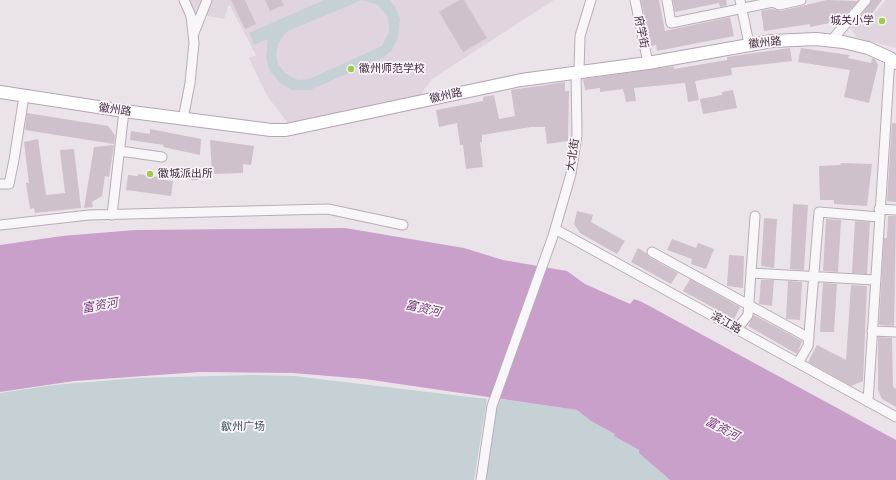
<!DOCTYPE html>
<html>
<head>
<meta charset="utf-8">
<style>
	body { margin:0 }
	canvas { display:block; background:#ebe3ea }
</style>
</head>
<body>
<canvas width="896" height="480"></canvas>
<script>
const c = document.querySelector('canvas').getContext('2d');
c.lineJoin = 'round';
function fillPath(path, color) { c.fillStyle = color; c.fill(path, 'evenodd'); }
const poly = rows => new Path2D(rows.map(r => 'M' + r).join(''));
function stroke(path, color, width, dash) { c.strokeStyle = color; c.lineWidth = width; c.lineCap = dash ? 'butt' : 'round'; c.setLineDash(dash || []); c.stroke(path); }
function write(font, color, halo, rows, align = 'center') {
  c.font = font + ' Manrope,"Noto Sans SC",sans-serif'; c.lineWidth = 3.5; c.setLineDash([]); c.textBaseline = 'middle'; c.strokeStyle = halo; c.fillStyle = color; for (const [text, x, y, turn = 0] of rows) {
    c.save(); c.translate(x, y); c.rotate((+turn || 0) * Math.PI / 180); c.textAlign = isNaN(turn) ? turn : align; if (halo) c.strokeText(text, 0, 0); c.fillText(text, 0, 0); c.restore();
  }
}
fillPath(poly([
	[188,0,554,0,432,79,419,97,291,127,267,96,249,58,256,55,229,4,224,19,196,14],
	[886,0,896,0,896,48,857,38,848,25,855,17,864,25]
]), '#e0d5df');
fillPath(poly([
	[324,0,390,0,395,7,400,19,398,38,392,50,383,58,310,90,292,90,281,84,269,70,266,57,268,39,254,45,249,33],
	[362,0,378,5,388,17,389,32,382,46,309,79,298,80,285,73,278,64,276,54,278,44,284,35,288,31],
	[253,375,294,376,487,399,474,480,0,480,0,393,54,385,137,378],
	[500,399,577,410,591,421,615,434,615,436,639,450,639,453,670,480,485,480,495,407]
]), '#c5d1d5');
fillPath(poly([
	[345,228,464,248,503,260,567,271,585,284,630,304,634,299,642,302,896,440,896,480,670,480,639,453,639,450,614,436,615,434,591,421,577,410,365,379,293,373,200,372,74,381,0,392,0,245,62,236,135,230]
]), '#c9a0c9');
fillPath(poly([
	[231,0,245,0,256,24,245,29],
	[265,0,281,0,284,5,270,11],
	[459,0,464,0,487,38,463,52,439,12],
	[641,0,659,0,665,31,730,17,734,36,657,51,656,45,651,46],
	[673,0,726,0,727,5,720,7,719,3,675,12],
	[827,0,858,1,840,21,810,27,810,24,764,31,761,11,771,9,780,11],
	[872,0,882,0,865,23,859,18],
	[790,48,792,61,731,68,732,75,695,81,699,100,688,102,685,83,634,88,636,101,626,102,623,89,600,92,600,88,585,90,583,79,674,66,674,69,727,60,727,57],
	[801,48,849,55,848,58,871,63,872,58,875,59,878,65,869,103,844,97,850,70,798,62],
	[565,82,565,91,569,91,568,141,547,144,545,127,531,127,482,135,482,142,480,142,483,167,466,169,463,145,460,145,457,123,439,127,436,110,483,101,483,97,494,95,499,119,515,116,511,90],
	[733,90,737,108,703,114,700,99,722,95,722,92],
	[27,113,108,126,115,135,114,144,25,130],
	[892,123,896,123,896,202,887,201],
	[150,129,201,139,200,155,163,147,164,145,130,140,131,131,150,134],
	[38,139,46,195,65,193,60,150,74,149,81,208,35,213,34,208,30,209,26,183,29,183,24,142],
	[210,140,254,146,251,165,243,164,243,173,212,174],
	[114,145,109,177,105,176,102,196,92,202,93,207,84,208,94,147],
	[841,163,872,164,867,206,834,204,834,200,820,200,819,166,840,165],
	[190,167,199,168,199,180,190,180],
	[138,174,166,178,166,180,173,181,171,196,126,190,128,175,138,176],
	[793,204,808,205,804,269,803,270,790,269],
	[577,211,593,215,591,222,625,241,617,254,580,233,574,224],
	[888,216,896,216,894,326,879,325,884,238,887,238],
	[764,218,777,219,774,268,761,266],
	[826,219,841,220,838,272,823,271],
	[855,221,870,222,867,274,852,273],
	[672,239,696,248,698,243,714,249,706,269,691,264,692,259,667,250],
	[638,248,646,253,649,257,678,273,671,284,631,262],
	[729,255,744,256,743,288,727,286],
	[690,279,740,307,734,319,683,291],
	[761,280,774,280,772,306,759,304],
	[788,281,802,282,800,320,786,319],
	[823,283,837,284,834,332,820,332],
	[851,285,867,286,863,381,851,386,808,362,817,345,846,360],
	[754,315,802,341,797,354,748,326],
	[878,337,892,338,893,387,896,389,896,407,882,399,878,390]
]), '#cec1cc');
const minor = poly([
	[635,0,648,63],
	[667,0,671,23,773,2,779,5,801,0],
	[740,0,749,44],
	[194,33,207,0],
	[831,41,866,0],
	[579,71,580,36,591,0],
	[183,119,190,83,194,43,191,16,184,0],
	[120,151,162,157],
	[0,184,9,184,14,160,24,96],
	[879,209,896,210],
	[112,215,124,111],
	[0,225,89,215,328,209,403,225],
	[555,229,896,417],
	[652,252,809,338],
	[751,273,875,280],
	[737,329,748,315,755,216],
	[872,331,896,332],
	[798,363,808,346,819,212,879,217],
	[868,402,890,58],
	[481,480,492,406,553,236,571,174,577,135,576,72]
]);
const major = poly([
	[0,92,124,111,271,130,286,130,521,80,648,63,772,41,816,39,843,42,868,48,890,58,896,63]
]);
stroke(minor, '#b9acb7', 11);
stroke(major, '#b6a3b4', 14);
stroke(minor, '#f9f6f9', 9);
stroke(major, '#fff', 12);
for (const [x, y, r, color] of [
	[882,21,4,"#a0cb4d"],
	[351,69,4,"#a0cb4d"],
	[150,174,4,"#a0cb4d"]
]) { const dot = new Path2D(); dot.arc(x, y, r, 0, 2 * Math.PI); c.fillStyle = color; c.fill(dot); stroke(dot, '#f8f3f8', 1.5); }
write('11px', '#432b40', '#f8f3f8', [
	["城关小学",874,21,"right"],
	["徽州师范学校",359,69],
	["徽城派出所",158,174]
], 'left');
write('11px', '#432b40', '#f8f3f8', [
	["府学街",641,32,79],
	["徽州路",765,43,-6],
	["徽州路",446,96,-12],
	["徽州路",115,110,8],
	["大北街",573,155,-81],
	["滨江路",726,323,29]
]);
write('11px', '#39535e', '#f8f3f8', [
	["歙州广场",243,427]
]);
write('italic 12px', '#763673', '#f8f3f8', [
	["富资河",100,306,-10],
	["富资河",423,309,13],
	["富资河",722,429,27]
]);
</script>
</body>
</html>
